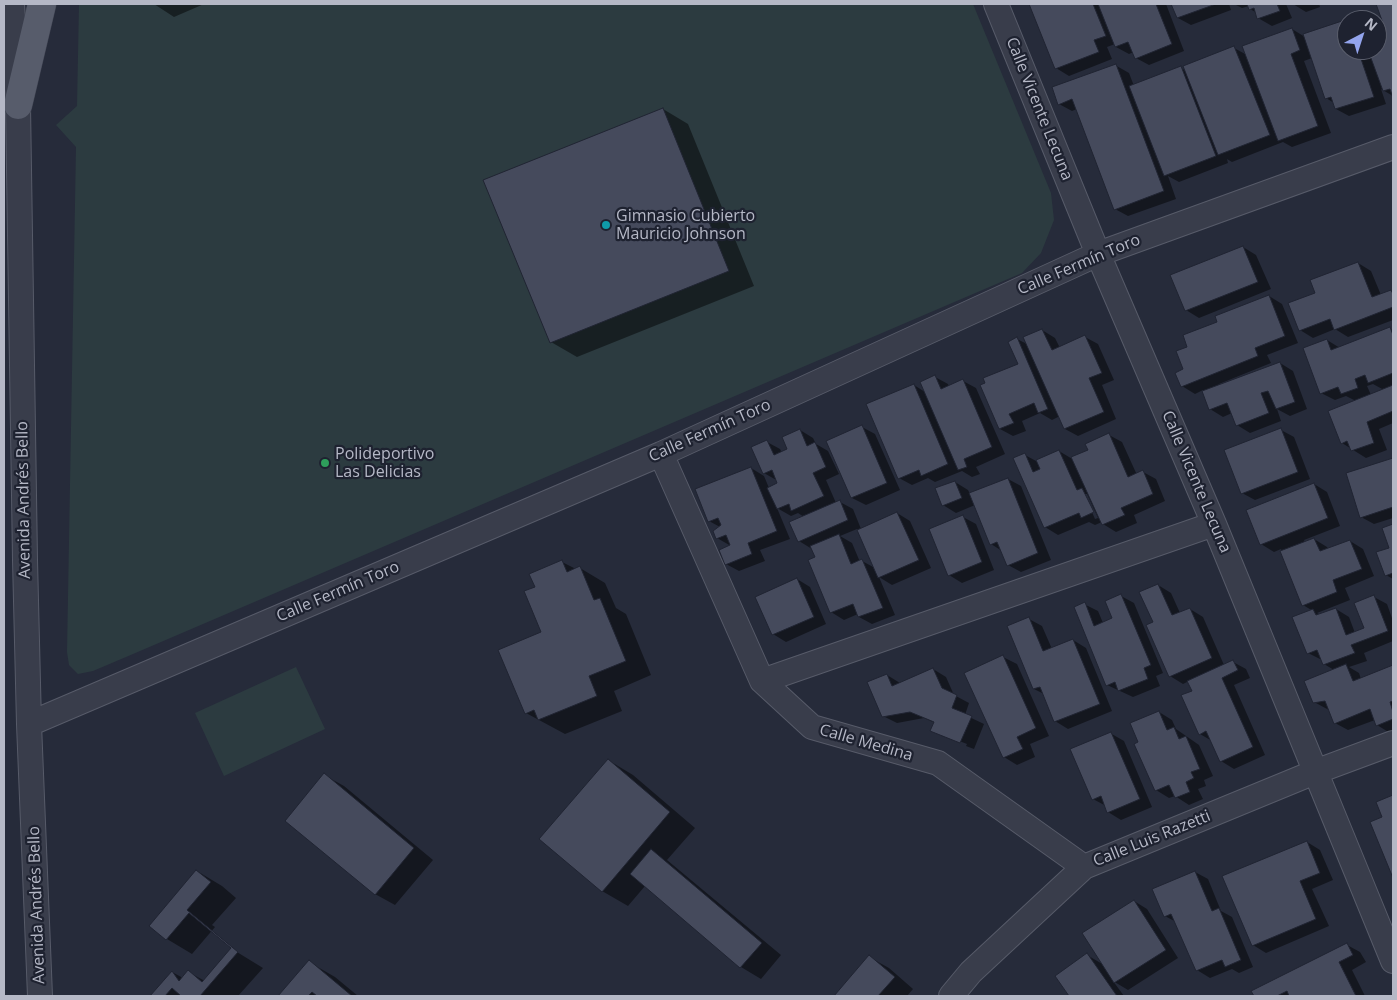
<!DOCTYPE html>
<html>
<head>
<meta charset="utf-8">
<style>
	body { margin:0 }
	#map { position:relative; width:1397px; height:1000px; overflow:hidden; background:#262b3a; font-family:"Open Sans",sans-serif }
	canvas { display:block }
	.frame { position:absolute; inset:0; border:5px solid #b5b8c6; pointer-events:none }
	.north { position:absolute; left:1337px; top:10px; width:50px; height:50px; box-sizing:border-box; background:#1e2230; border:1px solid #5a5e6c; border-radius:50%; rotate:40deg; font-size:14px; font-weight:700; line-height:20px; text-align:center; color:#b5b8c6 }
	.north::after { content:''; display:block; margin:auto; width:18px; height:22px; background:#93a4ed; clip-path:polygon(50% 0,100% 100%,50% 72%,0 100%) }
</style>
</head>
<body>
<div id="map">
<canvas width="1397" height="1000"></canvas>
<div class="frame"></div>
<div class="north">N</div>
</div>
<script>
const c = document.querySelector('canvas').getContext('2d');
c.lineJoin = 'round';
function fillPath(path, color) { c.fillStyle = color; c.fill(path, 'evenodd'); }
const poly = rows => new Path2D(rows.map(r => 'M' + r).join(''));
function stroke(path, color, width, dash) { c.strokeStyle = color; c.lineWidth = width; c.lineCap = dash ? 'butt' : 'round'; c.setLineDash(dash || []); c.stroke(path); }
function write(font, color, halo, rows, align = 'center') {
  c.font = font + ' "Open Sans",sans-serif'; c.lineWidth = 4.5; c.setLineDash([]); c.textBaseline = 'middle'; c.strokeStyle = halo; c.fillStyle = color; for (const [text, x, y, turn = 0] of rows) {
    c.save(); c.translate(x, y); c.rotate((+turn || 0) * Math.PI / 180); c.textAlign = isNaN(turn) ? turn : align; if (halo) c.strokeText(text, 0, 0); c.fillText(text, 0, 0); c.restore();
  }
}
fillPath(poly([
	[79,4,973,4,1051,193,1054,220,1041,253,1022,273,126,657,93,671,78,674,69,665,67,652,76,147,56,125,77,106],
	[296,667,325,729,224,776,195,713]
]), '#2c3b40');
fillPath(poly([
	[154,4,204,4,174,17],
	[1030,4,1166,4,1184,51,1149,65,1136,58,1134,52,1129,54,1116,47,1115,44,1107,47,1112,59,1069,76,1056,68],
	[1173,4,1229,4,1231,10,1191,25,1178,18],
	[1234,4,1286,4,1292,18,1272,26,1258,18,1257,13,1250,9,1249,6,1242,8],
	[1293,4,1319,4,1320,7,1306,12],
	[1377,4,1393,4,1393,96,1381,89,1386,104,1349,116,1336,109,1334,103,1326,98,1312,58,1304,61,1331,133,1292,147,1283,142,1232,162,1227,159,1228,163,1179,182,1168,176,1176,199,1128,216,1115,209,1077,109,1072,111,1059,104,1115,65,1129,73,1134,86,1181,68,1186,71,1234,48,1247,55,1292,29,1305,37,1347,50,1377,50,1377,30,1385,26],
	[663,109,688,124,754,286,577,357,551,342],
	[1243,247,1256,255,1271,289,1199,318,1186,310],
	[1358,263,1371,271,1381,295,1391,291,1393,292,1393,320,1348,337,1335,329,1313,338,1300,330,1317,294],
	[1269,296,1282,304,1298,343,1267,355,1271,363,1219,384,1220,386,1280,363,1293,371,1307,409,1290,416,1277,409,1281,421,1250,433,1237,425,1232,413,1223,417,1210,409,1203,390,1195,394,1182,386,1189,348,1219,323],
	[1390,329,1393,330,1393,423,1379,429,1387,450,1366,458,1342,443,1356,401,1346,396,1335,400,1321,393,1327,340,1340,348],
	[1373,384,1384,390,1371,395,1367,386],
	[1042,330,1055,338,1060,348,1085,337,1098,344,1114,380,1102,385,1116,419,1078,436,1065,429,1060,416,1052,420,1040,413,1022,421,1026,431,1013,436,1000,429,981,385,1019,364,1017,339,1029,345],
	[935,377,948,384,949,387,963,381,976,388,1005,454,976,467,980,474,972,477,962,471,935,482,928,478,912,485,899,478,914,385,925,392],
	[862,427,875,434,900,490,866,505,852,498,828,441],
	[800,430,813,438,816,444,828,451,839,474,826,480,836,503,840,502,853,509,861,529,897,513,910,521,931,568,892,585,879,577,895,615,872,624,859,617,858,614,844,620,831,612,816,558,812,549,799,541,804,517,798,513,791,516,777,508,790,539,760,550,765,561,739,571,726,564,731,546,717,538,720,527,709,521,751,468,764,476,769,488,779,484,778,481,764,473,767,442,780,449,782,453,789,449],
	[857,529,875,568,862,561,860,562,852,543,840,536],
	[1281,430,1294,437,1310,479,1255,500,1242,493],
	[1109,435,1122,442,1137,475,1143,472,1156,479,1165,501,1134,515,1137,523,1116,532,1103,524,1102,522,1095,525,1089,522,1058,535,1045,527,1025,455,1036,461,1059,451,1074,460],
	[1084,494,1087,494,1098,518,1095,519],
	[1393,459,1393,518,1374,524,1361,517,1347,474],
	[1008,479,1021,486,1051,560,1021,572,1008,565,1002,551,991,544,975,505,956,513,943,505,955,482,968,490,970,494],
	[1314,484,1327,492,1340,526,1304,540,1305,542,1314,539,1327,547,1328,549,1350,541,1363,549,1374,576,1345,588,1350,600,1317,613,1321,615,1336,609,1349,617,1355,633,1366,629,1374,597,1387,604,1393,621,1393,641,1364,653,1367,661,1349,667,1359,673,1361,679,1393,666,1393,731,1390,733,1377,725,1375,720,1348,730,1335,723,1329,710,1314,702,1334,670,1324,664,1322,660,1308,653,1313,611,1303,605,1281,549,1274,552,1261,544],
	[963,517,976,524,994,570,962,583,949,575],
	[1393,525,1393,579,1386,575,1390,549,1383,529],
	[562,562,576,569,580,568,605,583,616,608,626,614,651,675,614,691,622,711,565,734,526,713,542,632,536,587],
	[797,579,810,587,826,624,786,642,773,634],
	[1158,585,1171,593,1180,613,1190,609,1203,617,1224,665,1233,662,1246,669,1250,678,1234,685,1265,755,1234,769,1221,761,1212,741,1200,734,1193,691,1189,681,1183,684,1170,676,1154,623],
	[1121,596,1134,603,1163,673,1156,676,1160,686,1133,697,1107,685,1084,604,1098,611,1103,623,1113,619],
	[1029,619,1042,626,1052,649,1073,640,1086,648,1112,711,1068,729,1055,721,1044,694,1034,689],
	[1003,657,1017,664,1049,736,1030,744,1035,757,1017,765,1004,757],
	[933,669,946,677,954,695,969,703,965,715,984,724,974,749,966,746,967,744,944,735,944,737,932,730,935,723,924,718,897,723,883,716,887,675,900,683],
	[1159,712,1172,720,1176,729,1199,745,1213,776,1204,780,1206,786,1198,789,1203,799,1189,805,1175,796,1169,798,1156,790,1140,742],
	[1110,733,1124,741,1152,807,1121,820,1108,812,1106,806,1093,799],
	[608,760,633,775,695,828,667,860,781,955,761,979,741,967,645,886,628,906,602,891],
	[324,775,344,786,433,860,395,905,375,894],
	[1393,797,1393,875,1371,823,1384,818,1377,803],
	[1307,842,1320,850,1333,880,1312,889,1329,926,1266,953,1253,945],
	[197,871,222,886,236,898,212,925,215,927,192,954,167,939],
	[1195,872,1208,879,1221,911,1232,917,1253,967,1239,973,1232,969,1210,978,1197,970,1176,922,1165,916],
	[1134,901,1147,909,1178,958,1128,990,1113,981,1124,996,1070,996,1056,976,1087,955,1104,965],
	[1347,945,1360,952,1366,962,1352,970,1365,996,1255,996,1253,992],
	[232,949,263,968,238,996,152,996,172,972,183,978,188,972,205,981],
	[869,957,889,968,913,989,907,996,835,996],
	[309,962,335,977,358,996,280,996]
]), '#0007');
const building = poly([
	[1029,4,1093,4,1106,36,1094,40,1099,52,1055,69,1029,4],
	[1098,4,1156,4,1172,44,1135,59,1128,42,1115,47,1098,4],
	[1171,4,1216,4,1177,18,1171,4],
	[1247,4,1277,4,1280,11,1257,19,1254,8,1249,10,1247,4],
	[1376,4,1393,4,1393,98,1390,89,1383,91,1368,50,1377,50,1377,28,1384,26,1376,4],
	[1348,19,1347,50,1358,50,1374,97,1335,109,1331,97,1325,99,1303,34,1348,19],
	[1292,28,1300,50,1291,54,1318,126,1278,141,1242,46,1292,28],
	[1234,46,1270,135,1218,155,1183,66,1234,46],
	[1116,64,1164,191,1114,210,1072,99,1058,105,1052,87,1116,64],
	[1181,66,1216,156,1164,176,1129,86,1181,66],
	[663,108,729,271,550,343,483,180,663,108],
	[1243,246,1258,282,1185,311,1170,275,1243,246],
	[1358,262,1372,297,1391,290,1393,294,1393,307,1334,330,1330,319,1299,331,1288,303,1315,293,1310,280,1358,262],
	[1269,295,1285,336,1255,348,1258,356,1181,387,1175,373,1183,369,1176,351,1187,347,1183,335,1217,322,1215,316,1269,295],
	[1390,327,1393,335,1393,373,1368,383,1365,375,1355,379,1358,388,1341,394,1338,387,1320,394,1303,348,1327,339,1331,350,1390,327],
	[1042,329,1052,350,1085,335,1102,373,1089,378,1104,412,1064,429,1023,337,1042,329],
	[1017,337,1048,409,1038,413,1034,403,1009,414,1014,423,999,429,980,385,985,383,983,378,1018,364,1008,342,1017,337],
	[1280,362,1295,402,1276,409,1268,391,1261,393,1269,413,1236,426,1227,403,1209,410,1202,391,1280,362],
	[935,375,941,389,963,379,992,447,964,459,967,467,958,470,920,382,935,375],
	[914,384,948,464,921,476,919,470,898,479,866,404,914,384],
	[1393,385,1393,411,1367,422,1374,443,1351,451,1347,441,1341,444,1328,411,1393,385],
	[862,425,887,483,851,498,826,441,862,425],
	[1281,428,1298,472,1241,494,1224,450,1281,428],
	[800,429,807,446,815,442,826,467,813,473,824,496,791,511,789,504,777,509,767,488,777,483,772,470,763,474,751,447,767,440,774,455,787,449,782,437,800,429],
	[1109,433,1128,477,1143,470,1153,494,1121,508,1125,515,1102,525,1071,457,1088,450,1085,444,1109,433],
	[1059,450,1077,490,1082,488,1094,512,1081,518,1079,513,1044,528,1013,458,1025,453,1033,472,1040,469,1036,460,1059,450],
	[1393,458,1393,507,1360,518,1346,473,1393,458],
	[751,467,777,531,748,543,752,554,725,565,719,550,730,545,726,535,716,539,713,531,721,525,718,518,708,522,695,489,751,467],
	[1008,478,1038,553,1007,566,997,542,990,545,969,493,1008,478],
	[955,481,962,498,942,506,935,488,955,481],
	[1314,483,1328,518,1260,545,1246,510,1314,483],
	[840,500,848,520,798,542,789,522,840,500],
	[897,512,919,560,878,578,857,530,897,512],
	[963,515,982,562,948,576,929,529,963,515],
	[1393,524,1393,573,1385,576,1376,552,1389,548,1382,528,1393,524],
	[839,534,851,564,862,559,883,608,858,617,853,604,830,613,808,560,815,557,810,546,839,534],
	[1314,538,1320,551,1350,540,1362,569,1333,580,1337,592,1302,606,1280,551,1314,538],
	[562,560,567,572,580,566,594,600,600,598,626,661,589,676,597,696,538,720,534,710,525,714,498,650,541,632,524,591,535,587,529,574,562,560],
	[797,578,814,617,772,635,755,597,797,578],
	[1158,584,1172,615,1190,608,1212,658,1169,677,1146,625,1153,622,1139,592,1158,584],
	[1121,594,1151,665,1144,668,1148,679,1118,691,1115,682,1106,686,1074,607,1085,602,1094,626,1112,618,1105,601,1121,594],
	[1374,595,1388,631,1351,645,1355,653,1323,665,1317,650,1307,654,1292,617,1313,609,1316,615,1336,608,1346,635,1364,628,1354,603,1374,595],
	[1029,617,1043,651,1073,639,1100,704,1054,722,1040,687,1033,689,1007,626,1029,617],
	[1003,655,1036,728,1017,737,1023,749,1003,758,964,673,1003,655],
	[1233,660,1238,670,1222,678,1253,747,1220,762,1206,731,1199,735,1181,695,1192,691,1187,681,1233,660],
	[1346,664,1353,681,1393,665,1393,701,1390,702,1393,712,1393,719,1376,726,1370,709,1334,724,1325,701,1313,703,1304,681,1346,664],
	[933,668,942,688,957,695,952,708,972,716,960,743,930,731,934,722,910,712,882,717,867,682,887,674,892,686,933,668],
	[1159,711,1167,730,1174,727,1179,739,1186,736,1200,769,1191,772,1194,778,1186,782,1190,792,1175,798,1169,785,1155,791,1134,744,1138,742,1130,723,1159,711],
	[1111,732,1140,799,1107,813,1101,796,1092,800,1070,749,1111,732],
	[608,759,670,812,602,892,539,839,608,759],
	[324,773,414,848,375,895,285,821,324,773],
	[1393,795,1393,878,1370,822,1382,817,1376,802,1393,795],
	[1307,841,1320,873,1300,881,1316,919,1252,946,1222,876,1307,841],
	[651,849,762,943,740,968,630,874,651,849],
	[196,870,211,882,187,910,238,952,200,996,181,996,172,988,165,996,150,996,172,971,179,981,188,970,202,982,231,948,189,913,166,940,149,926,196,870],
	[1195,871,1212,911,1219,908,1241,960,1225,967,1222,960,1196,971,1171,914,1164,917,1152,889,1195,871],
	[1134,900,1166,950,1114,983,1082,933,1134,900],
	[1347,943,1353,955,1339,962,1356,996,1289,996,1287,991,1277,996,1254,996,1251,991,1347,943],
	[1087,953,1117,996,1069,996,1055,976,1087,953],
	[869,955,895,977,878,996,834,996,869,955],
	[309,960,352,996,317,996,312,992,308,996,278,996,309,960]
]);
fillPath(building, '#454a5c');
stroke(building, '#202432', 1);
const street = poly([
	[12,4,18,105,25,560,29,724,40,996],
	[996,4,1098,254,1214,524,1393,961],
	[661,454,762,681,812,727,938,763,1084,867],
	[762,681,1214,524],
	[29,724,661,454,1098,254,1393,147],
	[951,996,971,972,1084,867,1315,772,1393,743]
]);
const primary = poly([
	[18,105,42,4]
]);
stroke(street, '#575b69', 26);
stroke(primary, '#424654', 29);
stroke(street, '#393d4b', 24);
stroke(primary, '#575c6b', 28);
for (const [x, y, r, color] of [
	[606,225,5,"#0f9aa8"],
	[325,463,5,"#2e9e5b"]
]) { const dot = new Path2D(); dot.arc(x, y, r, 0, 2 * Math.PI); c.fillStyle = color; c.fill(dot); stroke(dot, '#1e2230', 2); }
write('16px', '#b5b8c6', '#1e2230', [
	["Calle Vicente Lecuna",1039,109,68],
	["Calle Fermín Toro",1079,265,-23],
	["Calle Fermín Toro",710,431,-24],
	["Calle Vicente Lecuna",1196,482,67],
	["Avenida Andrés Bello",24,500,-91],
	["Calle Fermín Toro",338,592,-23],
	["Calle Medina",866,743,16],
	["Calle Luis Razetti",1152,839,-22],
	["Avenida Andrés Bello",37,905,-92]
]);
write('16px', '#b5b8c6', '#1e2230', [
	["Gimnasio Cubierto",616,216],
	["Mauricio Johnson",616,234],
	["Polideportivo",335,454],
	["Las Delicias",335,472]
], 'left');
</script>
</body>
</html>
